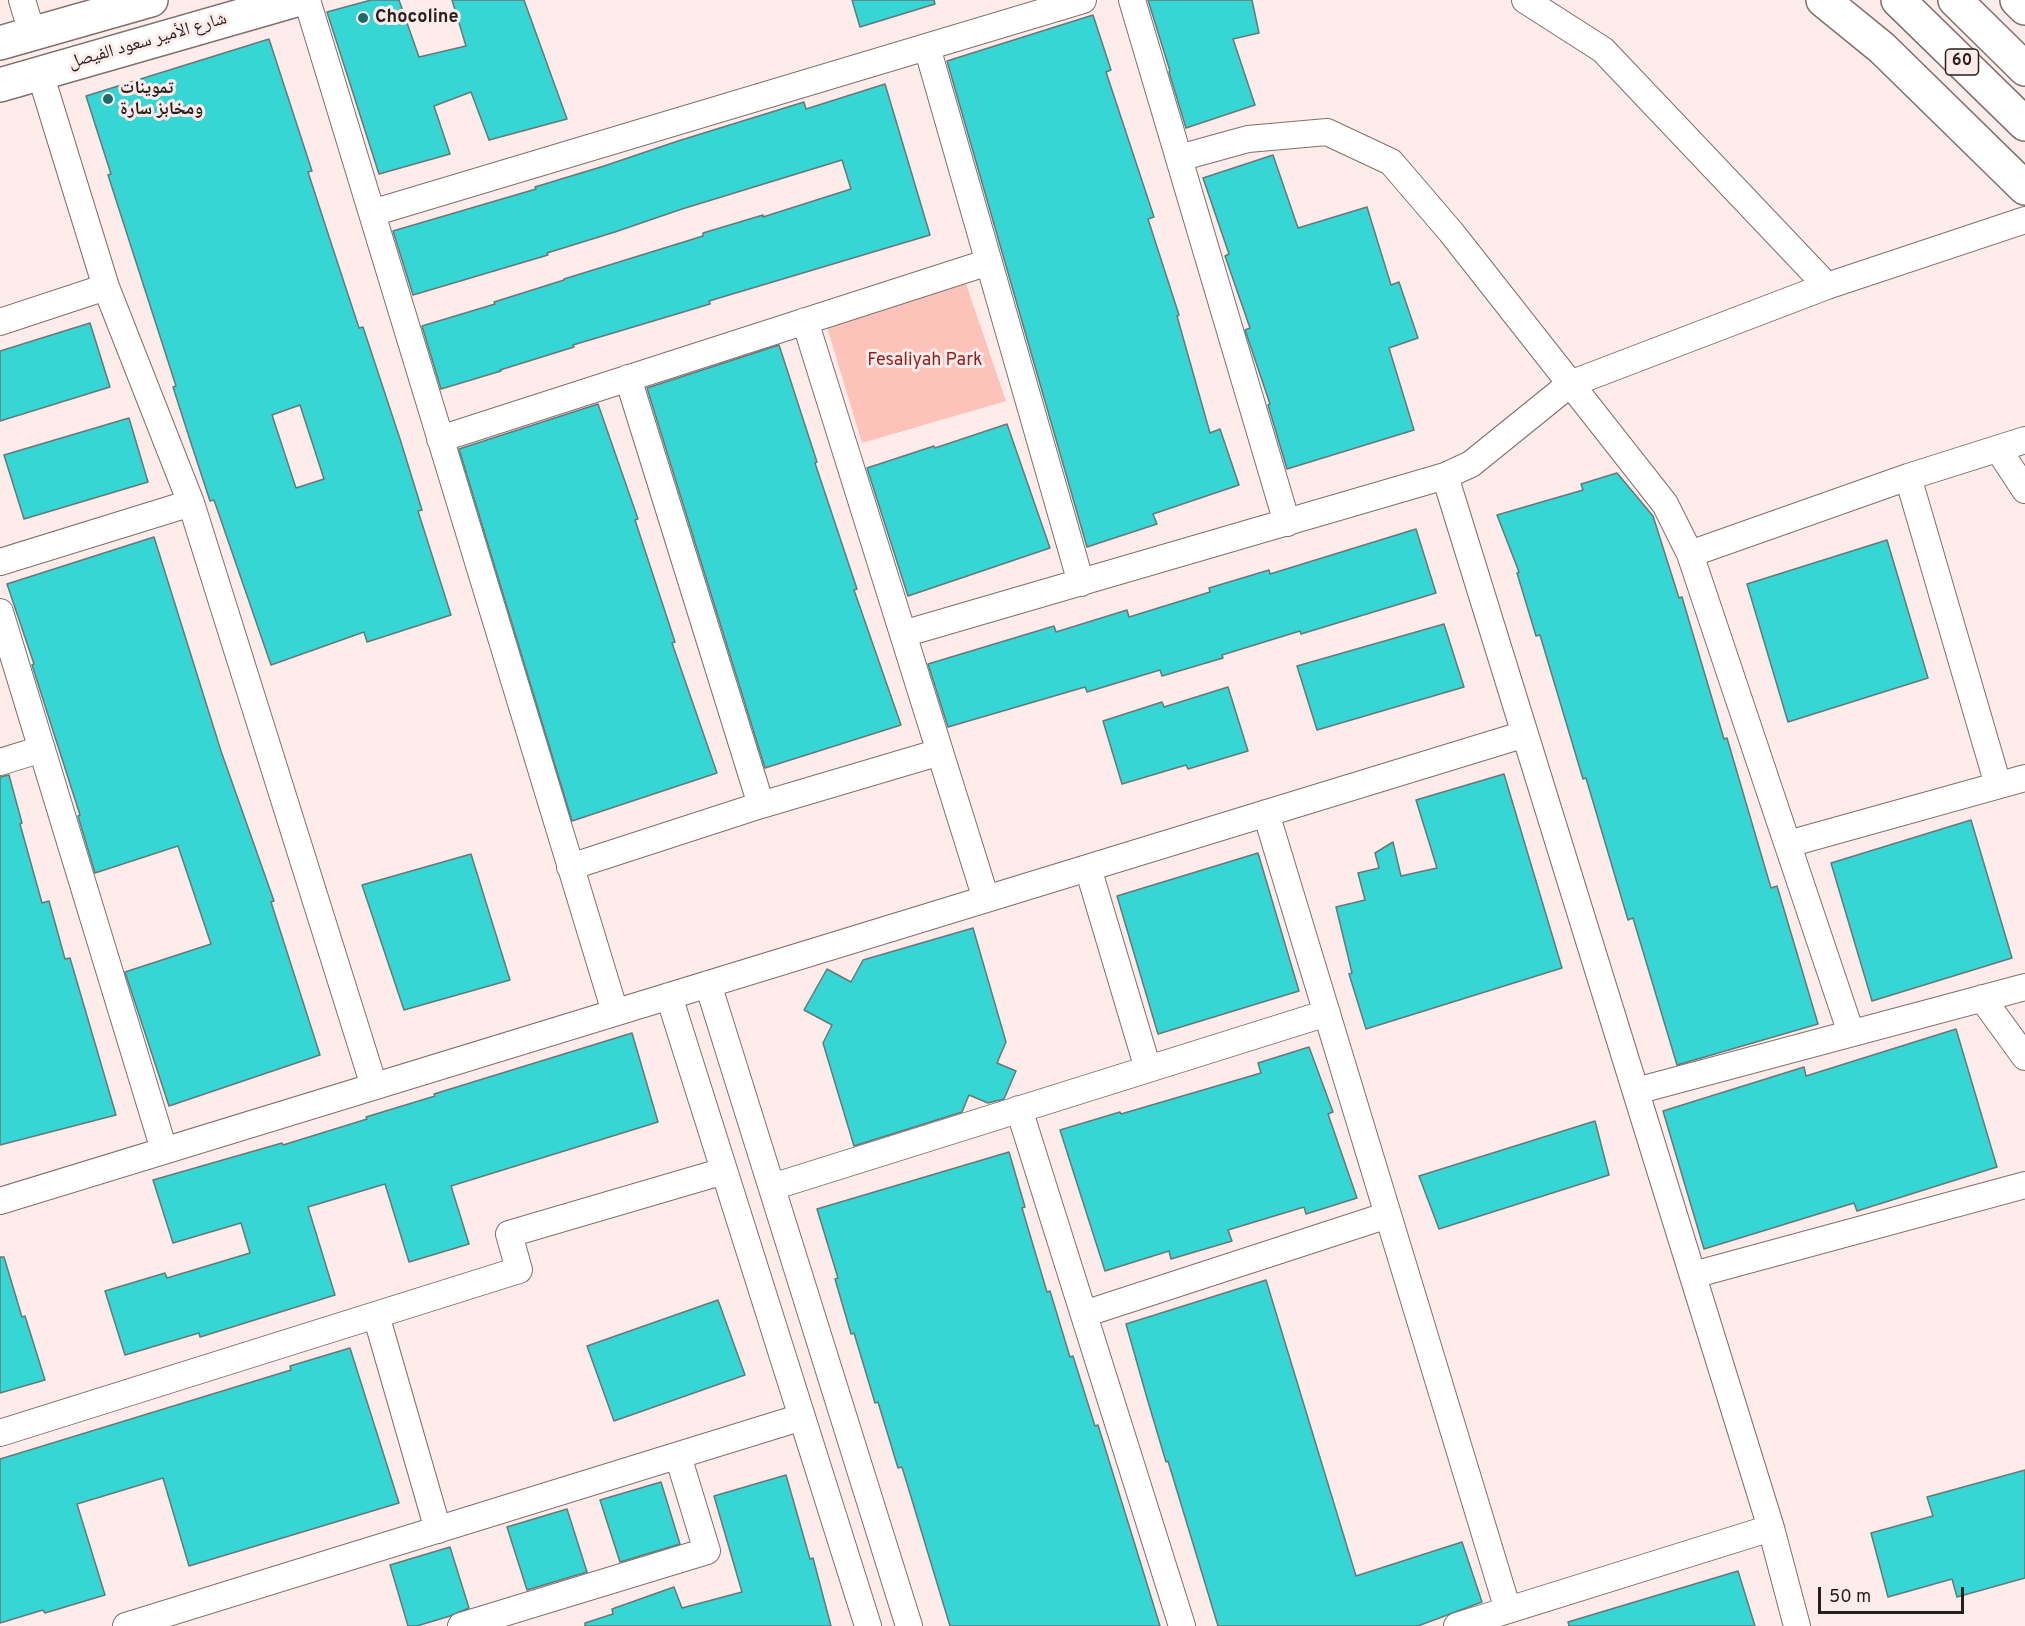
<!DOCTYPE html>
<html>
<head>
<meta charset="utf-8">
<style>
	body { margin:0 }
	#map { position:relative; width:2025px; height:1626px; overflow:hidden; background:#feecea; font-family:Overpass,sans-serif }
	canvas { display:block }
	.scale { position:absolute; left:1818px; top:1587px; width:146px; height:27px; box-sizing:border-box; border:3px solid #251f1e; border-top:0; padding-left:8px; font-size:18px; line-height:21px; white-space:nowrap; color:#251f1e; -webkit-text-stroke:4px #feecea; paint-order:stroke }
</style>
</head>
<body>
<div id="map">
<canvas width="2025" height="1626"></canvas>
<div class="scale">50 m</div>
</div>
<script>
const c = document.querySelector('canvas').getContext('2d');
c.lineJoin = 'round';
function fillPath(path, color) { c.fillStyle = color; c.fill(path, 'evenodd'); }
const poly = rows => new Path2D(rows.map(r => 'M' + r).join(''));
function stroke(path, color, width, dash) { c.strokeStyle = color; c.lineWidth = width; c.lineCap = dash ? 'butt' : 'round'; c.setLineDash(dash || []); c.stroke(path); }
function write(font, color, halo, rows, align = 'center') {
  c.font = font + ' Overpass,"Noto Naskh Arabic",sans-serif'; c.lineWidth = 6; c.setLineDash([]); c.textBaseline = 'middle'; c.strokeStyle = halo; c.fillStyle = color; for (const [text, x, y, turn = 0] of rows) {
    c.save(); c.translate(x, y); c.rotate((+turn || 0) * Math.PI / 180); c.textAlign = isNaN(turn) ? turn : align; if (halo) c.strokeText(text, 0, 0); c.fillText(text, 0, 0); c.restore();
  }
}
fillPath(poly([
	[966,284,1006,401,862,443,827,327]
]), '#fdc2ba');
const building = poly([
	[371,0,399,0,419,57,466,46,452,0,524,0,567,119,489,140,471,92,434,106,450,154,379,174,327,12,371,0],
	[852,0,934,0,935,4,860,27,852,0],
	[1148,0,1252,0,1259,33,1233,39,1255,105,1186,128,1169,72,1170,71,1148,0],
	[1093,15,1111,70,1106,72,1154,217,1148,219,1179,315,1177,316,1210,433,1220,429,1239,485,1153,514,1157,524,1087,547,947,61,1093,15],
	[269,39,312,171,308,172,336,258,359,328,363,327,400,439,422,510,418,511,451,615,367,642,364,632,271,665,214,500,210,501,190,440,173,387,176,386,108,175,111,174,86,96,269,39],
	[300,405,324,479,296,488,272,415,300,405],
	[885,84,930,235,709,301,710,304,573,345,574,347,500,370,501,371,441,389,422,326,495,304,494,302,564,280,564,279,703,236,703,233,763,215,763,217,851,189,842,160,682,209,615,232,547,253,548,255,413,295,393,231,536,189,535,187,604,166,678,141,804,102,806,109,885,84],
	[1273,155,1298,228,1367,207,1391,285,1399,282,1418,338,1389,348,1414,430,1287,469,1268,405,1270,404,1245,330,1250,328,1225,256,1229,254,1203,178,1273,155],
	[90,323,110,387,0,421,0,351,90,323],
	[779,345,817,462,815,463,857,589,854,590,901,725,765,768,647,388,779,345],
	[598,404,638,519,635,520,675,642,672,643,717,773,572,821,459,449,598,404],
	[129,418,148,482,24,519,4,455,129,418],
	[1007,424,1050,548,908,596,867,468,934,446,935,448,1007,424],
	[1617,473,1653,516,1679,598,1682,597,1724,739,1727,738,1771,888,1777,886,1818,1024,1677,1065,1633,918,1628,920,1586,778,1583,779,1540,635,1536,636,1517,573,1519,572,1497,515,1583,490,1581,484,1617,473],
	[1416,529,1436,593,1301,634,1300,631,1222,655,1223,658,1162,676,1160,670,1087,692,1085,687,948,727,928,664,1054,626,1056,632,1127,610,1129,617,1210,592,1209,588,1269,570,1270,574,1416,529],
	[154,537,221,751,274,901,271,902,320,1055,169,1106,125,972,211,944,178,846,95,873,78,816,80,815,32,665,34,664,7,584,154,537],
	[1887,540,1928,678,1788,722,1747,584,1887,540],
	[1444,624,1464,687,1317,730,1297,666,1444,624],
	[1228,687,1248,751,1188,769,1186,765,1122,784,1103,721,1162,702,1164,707,1228,687],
	[1504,774,1562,968,1366,1029,1349,974,1352,973,1336,907,1365,900,1358,873,1379,868,1375,853,1393,842,1401,876,1437,868,1416,800,1504,774],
	[9,775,22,823,20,824,42,903,49,901,65,959,70,958,116,1115,0,1145,0,777,9,775],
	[1971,820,2012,958,1872,1001,1831,863,1971,820],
	[1258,853,1299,991,1158,1034,1117,896,1258,853],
	[471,854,510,980,404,1010,362,885,471,854],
	[973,928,1006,1042,997,1063,1016,1071,1004,1099,988,1103,969,1095,962,1112,854,1146,823,1043,832,1025,804,1010,827,969,851,982,863,960,973,928],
	[1956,1029,1997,1167,1857,1211,1854,1203,1704,1249,1663,1111,1804,1067,1806,1076,1956,1029],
	[632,1033,658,1122,451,1186,469,1244,409,1262,385,1184,308,1207,335,1295,200,1337,199,1333,125,1355,105,1291,165,1273,167,1278,250,1253,241,1223,173,1243,153,1180,282,1143,283,1145,367,1119,366,1117,435,1096,434,1094,632,1033],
	[1309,1047,1333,1112,1328,1114,1357,1198,1306,1214,1304,1207,1228,1230,1232,1241,1171,1259,1169,1251,1105,1271,1060,1130,1120,1112,1121,1114,1261,1073,1258,1063,1309,1047],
	[1595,1121,1609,1175,1439,1229,1419,1176,1595,1121],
	[1009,1152,1025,1207,1022,1208,1047,1292,1050,1291,1070,1357,1073,1356,1095,1426,1098,1425,1160,1626,950,1626,902,1467,898,1468,878,1402,875,1403,854,1333,851,1334,835,1279,838,1278,817,1209,1009,1152],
	[0,1257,4,1257,22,1317,25,1316,45,1380,0,1393,0,1257],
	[1266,1280,1356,1576,1462,1542,1482,1602,1418,1626,1218,1626,1168,1461,1166,1462,1147,1398,1126,1324,1266,1280],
	[718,1300,745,1375,614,1421,587,1346,718,1300],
	[350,1348,399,1503,189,1566,163,1478,77,1504,105,1595,45,1613,43,1610,0,1623,0,1459,291,1370,290,1366,350,1348],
	[2025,1470,2025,1578,1957,1597,1952,1579,1888,1597,1871,1533,1933,1516,1927,1497,2025,1470],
	[786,1475,810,1559,813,1558,831,1626,585,1626,585,1623,613,1614,612,1609,674,1587,682,1608,742,1592,714,1496,786,1475],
	[661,1482,680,1544,620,1562,600,1500,661,1482],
	[567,1509,587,1572,527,1590,507,1527,567,1509],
	[450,1547,469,1608,450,1616,417,1626,408,1626,390,1565,450,1547],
	[1738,1571,1755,1626,1569,1626,1568,1622,1738,1571]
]);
fillPath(building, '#35d6d3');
stroke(building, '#677877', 1.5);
const minor = poly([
	[22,0,32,33],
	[307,0,615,1012],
	[1132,0,1287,523],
	[1525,0,1603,50,1827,286],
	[927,47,1081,583],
	[40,73,106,287,191,503,374,1086],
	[1179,158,1248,139,1327,132,1391,162,1451,232,1665,504,1690,554,1851,1033],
	[372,213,1083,0],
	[805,321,986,899],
	[0,322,106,287],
	[628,378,761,805],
	[440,439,989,262],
	[1998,449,2025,490],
	[1445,476,1771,1528,1797,1626],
	[1908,477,1998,785],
	[1690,554,1908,477,2025,440],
	[0,562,191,503],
	[0,612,164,1150],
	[903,634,1445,476,1471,464,1570,384,1827,286,2025,220],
	[0,762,42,749],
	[1266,813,1508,1610],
	[1788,844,2025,778],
	[570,867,761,805,940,752],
	[1088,868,1148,1069],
	[708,984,909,1626],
	[669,996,868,1626],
	[1982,998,2025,1057],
	[1636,1091,2025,987],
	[1019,1109,1182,1626],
	[772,1187,1327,1013],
	[0,1201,1525,734],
	[1693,1275,2025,1185],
	[1084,1314,1388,1215],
	[376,1315,438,1530],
	[0,1433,519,1270,509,1234,724,1171],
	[126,1626,802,1417],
	[461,1626,707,1551,678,1456],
	[1457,1626,1771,1528]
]);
const major = poly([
	[1823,0,1882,48,2025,188],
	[2017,0,2025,8],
	[0,43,151,0],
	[0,85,296,0]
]);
const highway = poly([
	[1898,0,2025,124],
	[1955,0,2025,69]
]);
stroke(minor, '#7f706d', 28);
stroke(major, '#7f706d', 36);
stroke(highway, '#7f706d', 36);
stroke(minor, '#fff', 26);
stroke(major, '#fff', 33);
stroke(highway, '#fff', 33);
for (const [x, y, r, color] of [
	[363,18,6,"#1d6a68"],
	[108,99,6,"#1d6a68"]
]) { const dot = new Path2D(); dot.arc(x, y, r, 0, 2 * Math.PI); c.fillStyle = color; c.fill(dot); stroke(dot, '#feecea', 2); }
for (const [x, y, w] of [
	[1962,62,33]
]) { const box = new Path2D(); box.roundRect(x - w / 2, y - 13, w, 26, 4.5); c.fillStyle = '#feecea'; c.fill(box); stroke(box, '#251f1e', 1.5); }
write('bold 16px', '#251f1e', null, [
	["60",1962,62]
]);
write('bold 18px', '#251f1e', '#feecea', [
	["Chocoline",375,18],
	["تموينات",120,89],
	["ومخابز سارة",120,110]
], 'left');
write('18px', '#251f1e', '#feecea', [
	["شارع الأمير سعود الفيصل",148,42,-16]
]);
write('18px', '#951d19', '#feecea', [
	["Fesaliyah Park",925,361]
]);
</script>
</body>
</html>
